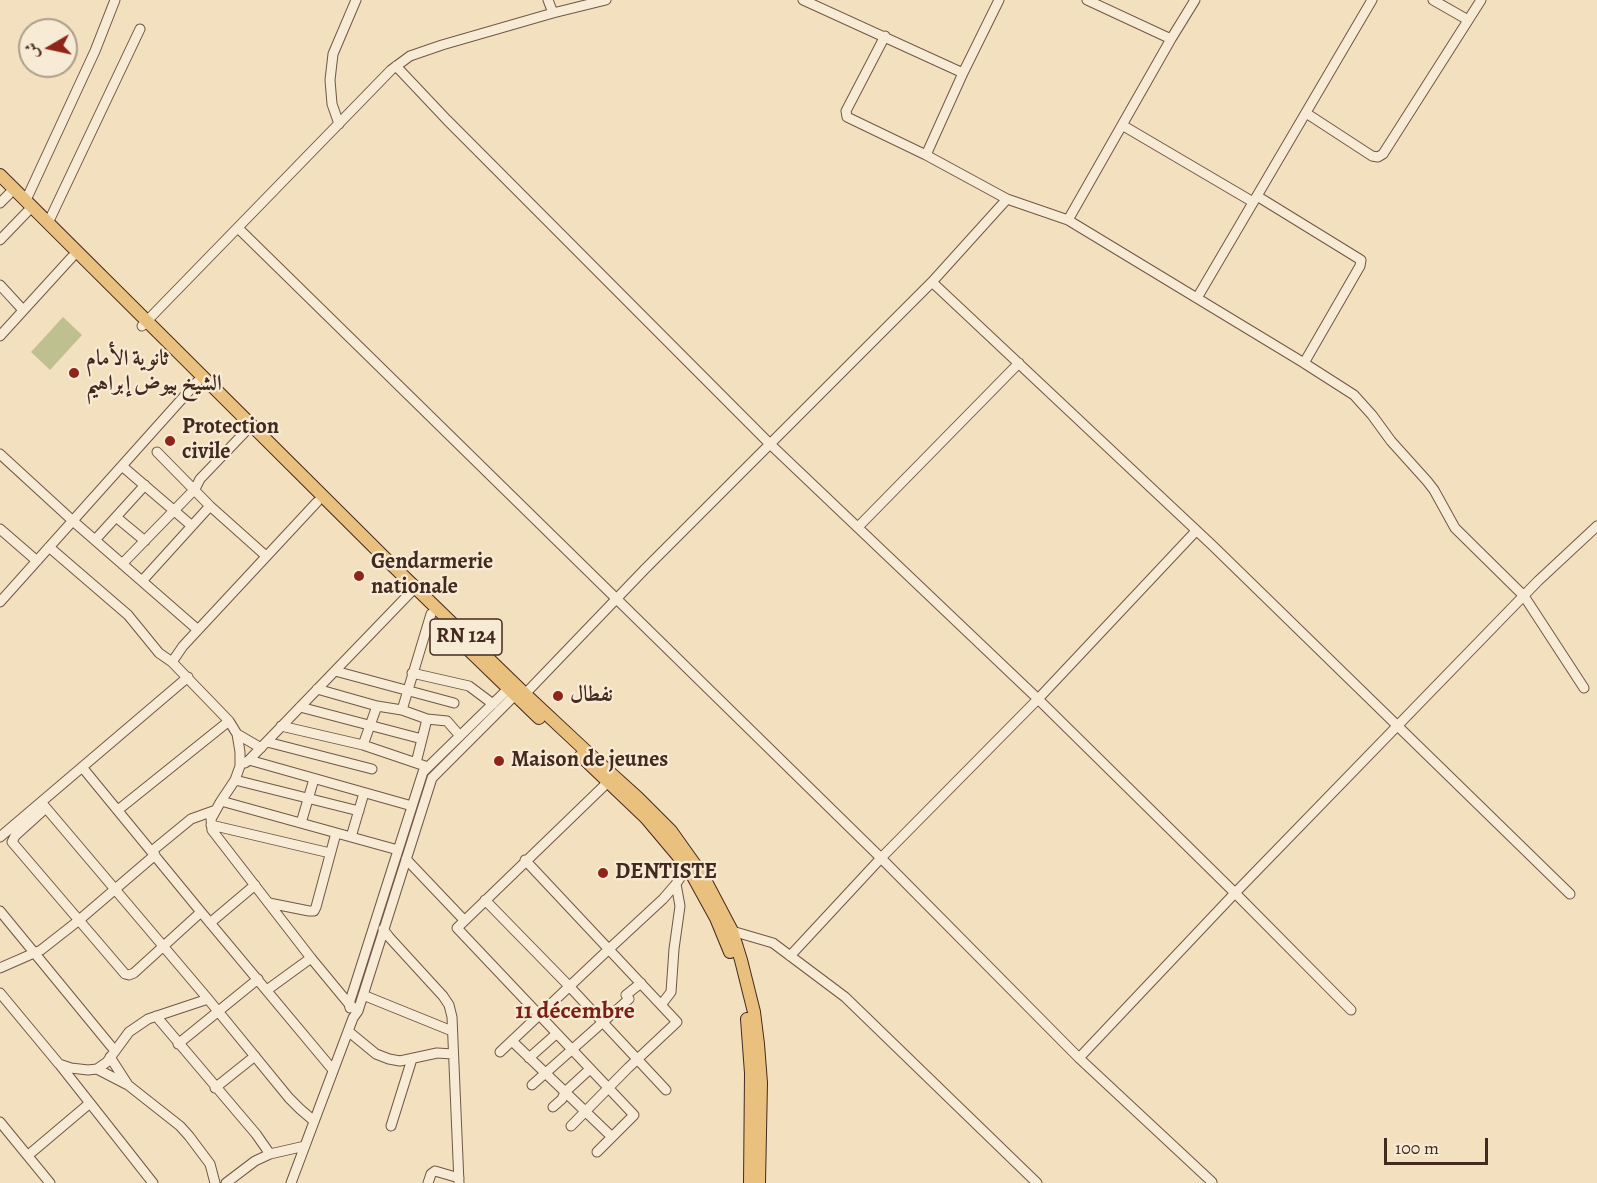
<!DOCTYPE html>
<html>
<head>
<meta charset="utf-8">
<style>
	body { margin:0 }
	#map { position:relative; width:1597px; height:1183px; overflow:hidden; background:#f3e0be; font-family:Alegreya,Amiri,serif }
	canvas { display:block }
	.north { position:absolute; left:18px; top:18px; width:60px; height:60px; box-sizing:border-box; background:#f7ebd5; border:2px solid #af9d8c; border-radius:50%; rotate:261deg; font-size:16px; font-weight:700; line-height:24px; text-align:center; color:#44291f }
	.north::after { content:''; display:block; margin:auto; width:21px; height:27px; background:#8f2418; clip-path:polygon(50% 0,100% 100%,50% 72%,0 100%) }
	.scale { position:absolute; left:1384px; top:1138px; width:104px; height:27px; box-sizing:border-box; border:3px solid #44291f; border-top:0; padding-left:8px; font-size:18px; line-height:21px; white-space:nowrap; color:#44291f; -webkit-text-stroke:4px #f7ebd5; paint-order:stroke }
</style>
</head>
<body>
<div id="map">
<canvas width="1597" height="1183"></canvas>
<div class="north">ش</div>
<div class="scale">100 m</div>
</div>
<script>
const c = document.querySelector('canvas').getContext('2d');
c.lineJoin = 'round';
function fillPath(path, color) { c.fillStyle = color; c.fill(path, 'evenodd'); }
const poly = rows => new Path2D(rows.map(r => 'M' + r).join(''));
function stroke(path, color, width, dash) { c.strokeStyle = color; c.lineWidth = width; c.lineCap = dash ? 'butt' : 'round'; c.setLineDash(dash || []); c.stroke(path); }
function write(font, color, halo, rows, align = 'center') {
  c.font = font + ' Alegreya,Amiri,serif'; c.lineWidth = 4.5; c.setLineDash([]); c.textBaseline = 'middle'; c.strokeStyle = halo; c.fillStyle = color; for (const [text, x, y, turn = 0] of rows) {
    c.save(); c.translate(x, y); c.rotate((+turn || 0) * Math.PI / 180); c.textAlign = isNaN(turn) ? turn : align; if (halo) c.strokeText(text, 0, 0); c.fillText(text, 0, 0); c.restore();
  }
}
fillPath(poly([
	[63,317,82,335,50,370,31,352]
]), '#bec18f');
const minor = poly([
	[548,0,553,13],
	[803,0,963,73],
	[1087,0,1171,39],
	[1433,0,1468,20],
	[885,36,846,111,847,117,926,155,1007,199,1068,220,1304,363,1354,395,1372,415,1391,441,1427,481,1434,490,1455,528,1524,596,1584,688],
	[396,66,447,120,770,444,1038,699,1235,893,1351,1010],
	[1306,113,1372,156,1378,157,1383,154,1481,0],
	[339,124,332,104,330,80,333,54,356,0],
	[1122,125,1253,202],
	[926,155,963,73,999,0],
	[1257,196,1361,260,1360,266,1304,363],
	[26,200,95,51,115,0],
	[0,203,9,194],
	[1068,220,1171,39,1195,0],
	[48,223,140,29],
	[238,228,881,858,1079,1058,1212,1182],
	[0,240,27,212],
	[932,282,1213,546,1570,894],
	[0,285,23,310],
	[1197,298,1372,0],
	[142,326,391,70,410,56,442,45,553,13,606,0],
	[0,336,72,257],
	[157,452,210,506,266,556],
	[0,454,73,521,198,630],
	[122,466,192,526],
	[317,502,183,646,172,662,229,721,237,734,240,752,240,766,235,780,221,801,211,819,212,830,311,958,349,1004,358,1011],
	[116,517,145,541],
	[858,527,1019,363],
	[0,529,37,561],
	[95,540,145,485],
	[49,547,128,615,159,653,172,662],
	[122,564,195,489,200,479,246,431],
	[142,581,210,506],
	[0,602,197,382],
	[335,671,454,703],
	[412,673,469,686,493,704],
	[317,689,377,706,402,710,427,719,447,721,460,736],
	[525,694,645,569,932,282,1007,199],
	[300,707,422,739],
	[402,710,431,614],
	[281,726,363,745,428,767],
	[237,734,261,748],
	[267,742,372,769],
	[363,745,377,706],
	[249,760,410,593],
	[245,763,249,760,412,806],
	[416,763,427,719],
	[82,767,201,912,333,1070],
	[235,780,359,811],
	[221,801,398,850],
	[41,802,208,999,289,1098,300,1109,314,1121],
	[46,808,15,836,12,842,125,974,129,975,134,973,201,912],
	[118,810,229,721],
	[301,823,314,779],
	[211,825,330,853],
	[0,837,188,677],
	[351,837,364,793],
	[152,851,191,819,216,810],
	[406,859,464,920],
	[525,860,677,1022,628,1068,571,1126],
	[485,900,569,986,666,1090],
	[269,903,309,911,314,911,316,907,336,833],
	[0,911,115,1051],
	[210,923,255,885],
	[383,929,389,937,443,996,449,1005,452,1017,459,1183],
	[732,931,773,943,845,997,1037,1183],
	[790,956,881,858,1038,699,1196,531],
	[0,968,41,950,78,921,155,855],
	[267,990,311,958],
	[0,993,59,1064,71,1068,88,1070,97,1069,107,1062,129,1032,148,1019,208,999],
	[363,995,452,1031],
	[661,1005,671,992,674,949,680,906,676,884,687,867],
	[350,1008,349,1004,372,932,423,772,508,689],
	[156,1016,256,1134,270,1154],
	[348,1031,376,1054,389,1059,400,1061,437,1053,453,1054],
	[512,1041,612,1137],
	[178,1044,258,979],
	[500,1052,609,949,663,899,676,884],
	[110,1057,128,1085,180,1126,189,1136,210,1164,215,1183],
	[529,1058,556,1034],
	[1079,1058,1235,893,1538,581,1597,526],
	[60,1065,153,1183],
	[97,1069,126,1084],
	[532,1085,629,999,626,995,641,983],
	[215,1088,255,1056],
	[553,1107,562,1099,565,1092,590,1069],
	[0,1122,50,1183],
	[391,1126,412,1059],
	[32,1152,90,1103],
	[597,1152,634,1115,457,928,608,782],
	[226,1183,255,1161,270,1154,305,1146],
	[291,1183,353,1018,358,1011,432,778,515,695],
	[428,1183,431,1174,435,1171,459,1178]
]);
const major = poly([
	[0,175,390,563,525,694,586,751,638,798,671,831,703,876,732,931,741,960,754,1012,758,1044,761,1083,759,1183],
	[446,628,539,718],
	[581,756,646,818,689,869,716,918,730,952],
	[747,1019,751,1073,750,1183]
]);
stroke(minor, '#705747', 11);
stroke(major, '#44291f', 14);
stroke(minor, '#f7ebd5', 9);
stroke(major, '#eac07f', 12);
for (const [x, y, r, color] of [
	[74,373,6,"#8f2418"],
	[170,441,6,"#8f2418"],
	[359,576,6,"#8f2418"],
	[558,696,6,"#8f2418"],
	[499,761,6,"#8f2418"],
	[603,873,6,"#8f2418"]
]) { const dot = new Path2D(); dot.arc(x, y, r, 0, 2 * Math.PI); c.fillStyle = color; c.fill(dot); stroke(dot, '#f7ebd5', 2); }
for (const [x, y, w] of [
	[466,637,72]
]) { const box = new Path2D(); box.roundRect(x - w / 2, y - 18, w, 36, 4.5); c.fillStyle = '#f7ebd5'; c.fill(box); stroke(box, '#44291f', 1.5); }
write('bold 21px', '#44291f', null, [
	["RN 124",466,637]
]);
write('bold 22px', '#44291f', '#f7ebd5', [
	["ثانوية الأمام",86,360],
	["الشيخ بيوض إبراهيم",86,385],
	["Protection",182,428],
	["civile",182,453],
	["Gendarmerie",371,563],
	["nationale",371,588],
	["نفطال",570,696],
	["Maison de jeunes",511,761],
	["DENTISTE",615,873]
], 'left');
write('bold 24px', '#7a1f14', '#f7ebd5', [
	["11 décembre",575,1012]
]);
</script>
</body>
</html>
